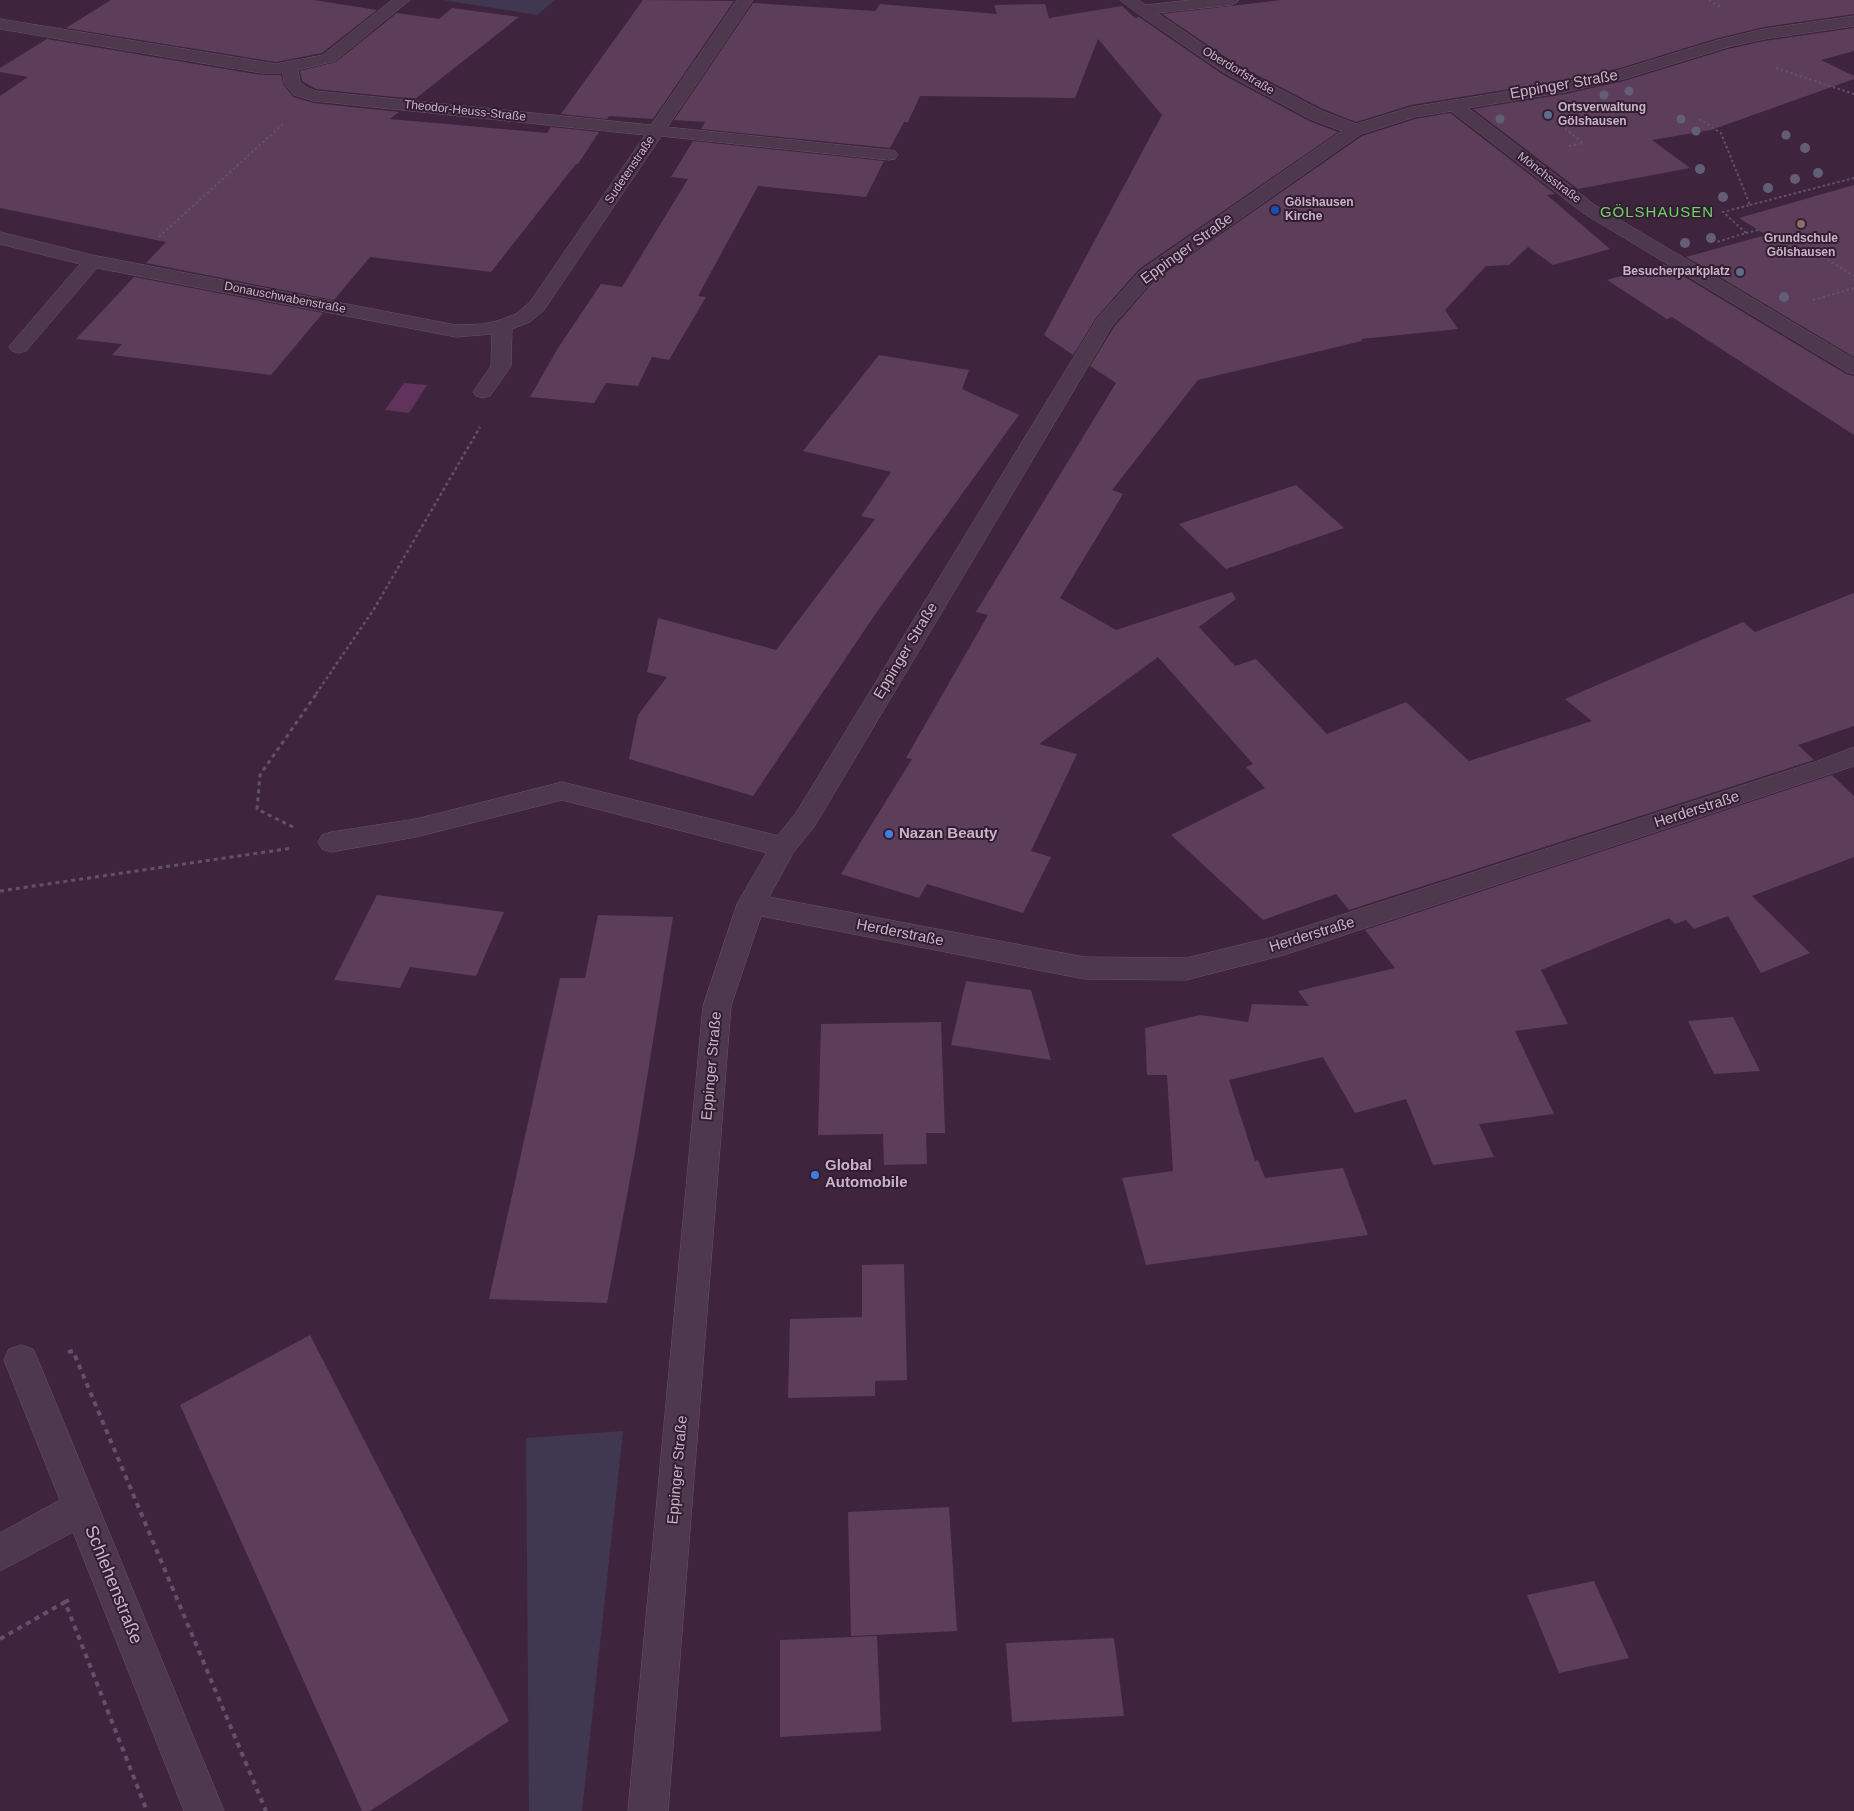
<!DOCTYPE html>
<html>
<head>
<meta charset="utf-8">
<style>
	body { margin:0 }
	canvas { display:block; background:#3e243d }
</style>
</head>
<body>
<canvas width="1854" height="1811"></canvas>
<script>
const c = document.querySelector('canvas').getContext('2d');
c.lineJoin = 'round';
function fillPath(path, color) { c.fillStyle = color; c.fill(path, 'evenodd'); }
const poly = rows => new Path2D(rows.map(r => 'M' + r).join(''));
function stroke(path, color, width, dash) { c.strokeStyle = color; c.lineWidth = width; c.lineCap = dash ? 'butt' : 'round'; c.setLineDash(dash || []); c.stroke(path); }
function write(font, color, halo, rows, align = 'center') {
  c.font = font + ' Arial,sans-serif'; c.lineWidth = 4; c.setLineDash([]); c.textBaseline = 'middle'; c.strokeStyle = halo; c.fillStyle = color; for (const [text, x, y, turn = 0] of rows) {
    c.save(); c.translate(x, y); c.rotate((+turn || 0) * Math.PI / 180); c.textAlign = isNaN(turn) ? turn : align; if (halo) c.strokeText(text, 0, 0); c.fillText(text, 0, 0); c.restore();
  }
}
fillPath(poly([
	[443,0,555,0,537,15],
	[623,1431,582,1811,529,1811,526,1438]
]), '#403751');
fillPath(poly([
	[404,383,427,385,409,413,385,410]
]), '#5f335c');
fillPath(poly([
	[111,0,314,0,377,10,322,53,276,62,66,28],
	[643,0,734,1,653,119,609,116,607,119,561,114],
	[1282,0,1854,0,1854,14,1764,27,1718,38,1620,68,1565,80,1411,105,1356,122,1323,109,1236,64,1162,14],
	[753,3,875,11,880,4,997,14,994,5,1045,4,1049,18,1122,6,1135,18,1139,17,1222,74,1309,121,1338,132,1139,269,1096,318,1073,355,1044,335,1162,115,1098,39,1075,98,920,96,908,122,904,122,890,148,701,129,705,122,674,120],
	[452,8,519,17,415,99,316,89,302,81,300,71,336,62,397,13,439,19],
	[1854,28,1854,51,1821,60,1854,76,1854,79,1711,130,1652,140,1690,168,1578,189,1473,109,1565,94,1624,81,1728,49,1764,41],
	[47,39,261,75,281,75,283,84,293,97,314,103,399,112,390,119,547,133,551,127,599,132,578,164,576,164,491,272,370,257,334,300,146,263,166,242,0,208,0,96,28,77,0,72,0,68],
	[1450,113,1555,194,1547,195,1610,249,1553,265,1528,247,1509,265,1486,266,1445,310,1458,329,1361,339,1362,341,1198,380,1112,490,1123,494,1060,598,1116,630,1232,592,1236,599,1199,627,1235,666,1256,659,1327,734,1406,702,1469,761,1592,721,1565,699,1743,622,1755,632,1854,593,1854,726,1798,745,1814,760,1349,910,1336,894,1263,920,1171,835,1265,788,1246,767,1253,764,1158,657,1039,744,1077,754,1031,851,1051,857,1023,913,927,884,919,898,841,874,912,759,906,758,988,615,976,612,1116,383,1090,366,1114,327,1155,280,1362,136,1415,119],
	[693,141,884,161,866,197,758,186,698,296,706,297,669,360,652,357,638,386,606,383,594,403,530,397,558,348,601,284,622,287,688,179,671,177],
	[1854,185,1854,357,1686,257,1766,235,1739,218],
	[1663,264,1846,374,1854,376,1854,435,1672,317,1667,319,1607,280],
	[134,277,323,313,271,375,112,355,122,344,76,339],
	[879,355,969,370,962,389,1019,415,876,613,753,796,629,759,638,715,667,677,647,672,658,618,776,650,875,519,861,516,891,472,803,451],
	[1296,485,1344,528,1226,569,1179,524],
	[1832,775,1854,796,1854,857,1752,896,1810,953,1761,973,1728,916,1694,929,1686,920,1675,924,1669,918,1541,970,1568,1024,1515,1031,1554,1114,1479,1124,1494,1157,1433,1165,1406,1099,1355,1113,1323,1057,1229,1080,1255,1161,1258,1160,1265,1178,1343,1168,1368,1235,1146,1265,1122,1178,1173,1171,1167,1075,1147,1075,1145,1028,1200,1015,1248,1022,1252,1004,1309,1006,1298,991,1395,968,1365,930],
	[377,895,504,912,476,976,410,967,400,988,334,980],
	[598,915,673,917,635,1152,607,1303,489,1299,560,978,585,978],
	[966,981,1031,990,1051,1060,951,1045],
	[1733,1017,1760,1071,1714,1074,1688,1021],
	[941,1022,945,1133,926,1133,927,1164,884,1165,883,1134,818,1135,821,1024],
	[904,1264,907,1380,875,1381,875,1396,788,1398,790,1319,862,1317,862,1265],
	[310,1335,509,1721,370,1811,362,1811,180,1405],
	[949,1507,957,1631,851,1636,848,1512],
	[1594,1581,1629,1658,1559,1673,1527,1595],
	[877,1636,881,1731,780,1737,780,1640],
	[1114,1638,1124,1716,1012,1722,1006,1643]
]), '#5c3e5a');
const lane = poly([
	[657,126,889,150,895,151,898,155,895,159,889,160,651,135,648,131,651,127,657,126],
	[562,782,783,837,792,840,796,847,792,854,783,857,562,800,416,837,331,852,322,849,318,842,322,835,331,832,416,819,562,782]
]);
const street = poly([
	[392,0,410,0,335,61,298,70,300,82,306,87,316,91,651,125,737,0,753,0,544,310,530,322,512,329,511,366,490,396,483,398,476,396,473,392,491,366,492,334,456,337,97,268,26,351,19,353,12,351,9,347,12,343,80,264,0,244,0,232,92,255,456,325,483,324,497,321,516,314,530,302,645,135,314,101,294,95,284,83,283,73,261,73,0,29,0,19,276,64,323,55,392,0],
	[1120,0,1138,0,1146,5,1190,0,1239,0,1236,3,1231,5,1157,13,1235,66,1322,111,1356,124,1412,107,1565,82,1620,70,1718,40,1764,29,1854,16,1854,26,1764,39,1728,47,1624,79,1565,92,1468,108,1595,205,1854,359,1854,374,1847,372,1583,213,1451,111,1415,117,1361,134,1154,279,1112,326,814,827,793,853,769,897,1084,957,1186,958,1273,937,1815,762,1854,747,1854,766,1284,955,1186,980,1084,979,761,916,731,1006,668,1811,628,1811,703,1006,737,904,774,840,796,813,1097,319,1140,271,1342,131,1310,119,1223,72,1137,13,1120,0],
	[21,1345,33,1349,38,1360,224,1811,184,1811,73,1532,0,1571,0,1533,60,1500,4,1360,9,1349,21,1345]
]);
stroke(lane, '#695367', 1);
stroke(street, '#695367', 1);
stroke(poly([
	[1709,0,1721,7],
	[1776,68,1854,94],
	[1699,119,1721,133,1750,205,1723,212,1746,233,1717,242],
	[1569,146,1583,143,1562,126,1609,118,1605,115],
	[1750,205,1854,178],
	[1746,233,1758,230],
	[159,237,284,123],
	[1823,257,1854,276],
	[1813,300,1854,288]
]), '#615269', 2, [2.5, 2.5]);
stroke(poly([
	[316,694,374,609,480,427]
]), '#615269', 2.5, [3, 3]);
stroke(poly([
	[293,827,257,809,260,775,317,693],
	[0,891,293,848]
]), '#615269', 3, [4, 4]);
stroke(poly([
	[68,1352,73,1351,266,1811],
	[69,1600,65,1602,147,1811],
	[0,1639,65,1602]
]), '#615269', 4, [5, 5]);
fillPath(lane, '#4e384d');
fillPath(street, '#4e384d');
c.fillStyle = '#635e78';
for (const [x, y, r] of [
	[1629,91,4.5],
	[1604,95,4.5],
	[1500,119,4.5],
	[1681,119,4.5],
	[1696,131,4.5],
	[1786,135,4.5],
	[1805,148,5],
	[1700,169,5],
	[1818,173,5],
	[1795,179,5],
	[1768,188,5],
	[1723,197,5],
	[1711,238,5],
	[1685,243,5],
	[1784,297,5]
]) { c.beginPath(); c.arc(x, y, r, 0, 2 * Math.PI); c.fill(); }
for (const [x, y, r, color] of [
	[1548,115,5,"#5c6f8a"],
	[1275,210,5,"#1a4fb4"],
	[1801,224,5,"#8d6e63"],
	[1740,272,5,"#5c6f8a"],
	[889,834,5,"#3f7fe0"],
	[815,1175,5,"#3f7fe0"]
]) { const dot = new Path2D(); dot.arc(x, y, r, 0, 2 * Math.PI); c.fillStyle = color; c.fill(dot); stroke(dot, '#331d32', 2); }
write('12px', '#c9b4c7', '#331d32', [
	["Oberdorfstraße",1238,71,31],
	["Theodor-Heuss-Straße",465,111,6],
	["Sudetenstraße",630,170,-56],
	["Mönchsstraße",1549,178,37],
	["Donauschwabenstraße",285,298,11]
]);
write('bold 12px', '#c9b4c7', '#331d32', [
	["Ortsverwaltung",1558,108],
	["Gölshausen",1558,122],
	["Gölshausen",1285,203],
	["Kirche",1285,217],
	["Grundschule",1801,239,"center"],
	["Gölshausen",1801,253,"center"],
	["Besucherparkplatz",1730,272,"right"]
], 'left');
write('15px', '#c9b4c7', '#331d32', [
	["Eppinger Straße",1564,85,-10],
	["Eppinger Straße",1187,249,-36],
	["Eppinger Straße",906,651,-59],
	["Herderstraße",1697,810,-18],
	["Herderstraße",900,933,11],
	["Herderstraße",1312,935,-17],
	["Eppinger Straße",712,1066,-85],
	["Eppinger Straße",678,1470,-85]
]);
c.letterSpacing = '1px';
write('15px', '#6dd564', '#331d32', [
	["GÖLSHAUSEN",1657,213]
]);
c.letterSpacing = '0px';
write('bold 15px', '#c9b4c7', '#331d32', [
	["Nazan Beauty",899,834],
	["Global",825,1166],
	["Automobile",825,1183]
], 'left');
write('18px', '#c9b4c7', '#331d32', [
	["Schlehenstraße",113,1585,68]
]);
</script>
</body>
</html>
